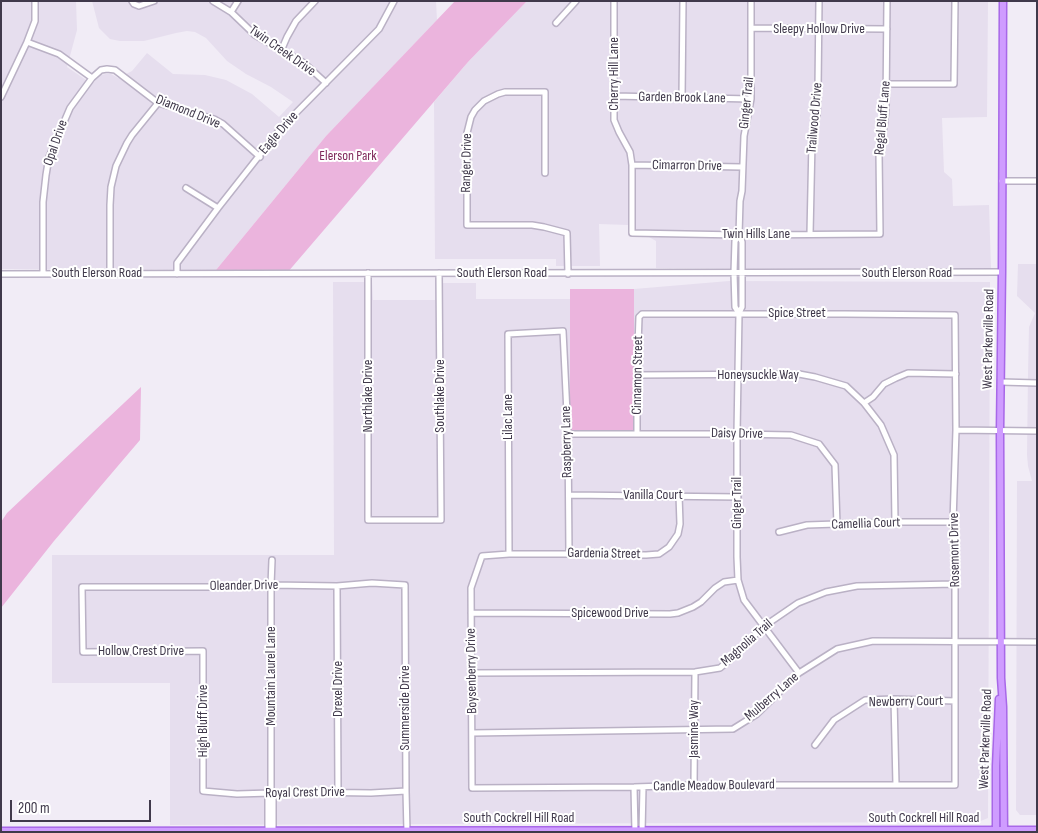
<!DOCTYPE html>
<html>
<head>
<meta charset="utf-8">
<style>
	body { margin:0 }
	#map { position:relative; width:1038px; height:833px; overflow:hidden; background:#f1ecf6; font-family:"Sofia Sans Condensed",sans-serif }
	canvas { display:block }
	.frame { position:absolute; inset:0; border:2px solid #40394b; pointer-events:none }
	.scale { position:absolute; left:10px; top:800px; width:141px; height:22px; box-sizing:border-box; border:2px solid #40394b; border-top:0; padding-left:6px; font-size:15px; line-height:18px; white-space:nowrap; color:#40394b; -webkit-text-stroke:4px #fff; paint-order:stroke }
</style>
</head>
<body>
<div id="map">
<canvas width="1038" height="833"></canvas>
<div class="frame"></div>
<div class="scale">200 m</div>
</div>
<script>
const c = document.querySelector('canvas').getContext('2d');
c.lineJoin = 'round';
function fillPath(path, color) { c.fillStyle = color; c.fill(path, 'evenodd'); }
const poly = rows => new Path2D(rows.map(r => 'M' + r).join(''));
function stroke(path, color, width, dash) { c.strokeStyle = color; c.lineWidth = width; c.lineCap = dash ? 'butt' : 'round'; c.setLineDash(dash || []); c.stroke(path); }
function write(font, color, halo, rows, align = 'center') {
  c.font = font + ' "Sofia Sans Condensed",sans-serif'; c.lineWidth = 4; c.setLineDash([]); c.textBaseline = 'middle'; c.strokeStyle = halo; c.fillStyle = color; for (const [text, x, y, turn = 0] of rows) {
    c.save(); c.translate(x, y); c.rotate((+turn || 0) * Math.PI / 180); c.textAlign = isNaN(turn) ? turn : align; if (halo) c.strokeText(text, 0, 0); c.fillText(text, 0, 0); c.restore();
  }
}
fillPath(poly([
	[1,1,76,1,77,30,67,67,92,84,101,75,106,74,111,74,118,78,132,71,147,53,173,74,205,75,226,80,252,94,279,117,293,102,271,87,246,74,227,61,206,38,195,32,187,31,176,33,144,41,120,41,110,39,99,28,92,1,436,1,437,20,326,136,216,270,1,269],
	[527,1,988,1,987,117,942,118,944,172,952,179,953,206,989,205,991,270,656,268,656,241,628,225,599,224,600,266,556,266,556,259,435,259,434,102,468,62],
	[1018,264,1037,264,1037,815,1020,815,1016,810,1017,481,1032,481,1028,466,1027,455,1028,374,1029,327,1035,313,1017,296],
	[729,281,990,282,988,818,978,822,170,825,170,683,52,683,52,555,334,555,333,282,372,282,373,300,435,300,435,283,476,283,476,299,570,299,570,431,633,431,634,289]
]), '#e6deee');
fillPath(poly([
	[455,1,527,1,468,62,287,273,216,270,326,136],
	[570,289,634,289,634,431,570,431],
	[141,387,140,440,54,541,1,608,1,522,7,513]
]), '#ebb4dd');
const minor = poly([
	[132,1,134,4,139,6,154,1],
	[213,1,231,12,255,35,304,63,326,83],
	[614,1,614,120,619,132,630,152,632,165,632,233,739,235,880,234,879,153,884,127,886,109,887,1],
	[751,1,751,99,744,136,742,191,740,201,739,235,742,242,742,307,739,313,737,434,737,557,738,580,744,600,799,673],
	[231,12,238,1],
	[556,23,576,1],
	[751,28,887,29],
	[27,42,59,54,92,78],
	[281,51,287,37,296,21,315,1],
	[887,84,954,84,955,1],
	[614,96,751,99],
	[1,97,27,42,35,21,35,1],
	[682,98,683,1],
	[632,165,742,167],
	[545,173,545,92,505,92,498,94,484,101,475,110,471,117,467,133,467,225,532,225,544,227,567,233,568,274],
	[1002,181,1037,181],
	[186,188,218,208],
	[810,234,812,141,817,115,818,89,819,1],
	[739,235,735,241,734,273,735,307,739,313],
	[43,273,43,202,46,175,49,157,70,108,92,78,101,70,107,69,115,70,158,103,214,119,223,124,260,157],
	[110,273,110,205,111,187,116,166,127,143,132,135,158,103],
	[368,273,368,520,441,520,439,273],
	[1,274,1002,272],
	[177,274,177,263,218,208,281,128,379,29,394,1],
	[637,375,799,374,815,377,846,386,864,403,881,425,894,455,895,522],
	[1001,382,1037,383],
	[864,403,873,397,884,384,896,378,908,373,956,374],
	[956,430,1037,431],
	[568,434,737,434,791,435,819,444,835,465,837,525],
	[637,434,637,375,639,317,642,314,845,314,955,315,956,430,953,522,955,584,955,785,694,785,634,787,472,788,471,588,482,556,509,554,569,554,646,555,659,554,669,547,678,534,680,524,679,495],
	[569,495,738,497],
	[779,532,807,525,895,522,953,522],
	[509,554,508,334,563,331,568,434,569,554],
	[272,560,271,585,271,793,273,798,273,832],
	[337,586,338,792],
	[471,613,670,614,678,613,693,607,701,602,715,588,724,582,738,580],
	[472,673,695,672,720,668,733,657,763,627,798,603,826,592,857,586,955,584],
	[894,699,896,785],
	[472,733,733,729,757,714,799,673,837,649,873,641,1037,642],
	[815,745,834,720,865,700,894,699,955,701],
	[694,785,695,672],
	[634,787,635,832],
	[406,791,371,793,304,792,237,794,203,791,203,651,83,652,82,587,237,587,271,585,337,586,372,583,405,585,406,791,407,832],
	[268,832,268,798,271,793],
	[642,832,643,787]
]);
const major = poly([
	[1003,1,1002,272,1000,431,1001,678,1003,707,1004,832],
	[1,831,1037,830],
	[996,832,996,766,999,699]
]);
stroke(minor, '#bab1c5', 8);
stroke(major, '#a868e8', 9);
stroke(minor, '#fff', 5);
stroke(major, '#cf9cff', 6);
write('14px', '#40394b', '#fff', [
	["Sleepy Hollow Drive",819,29],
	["Twin Creek Drive",282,51,35],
	["Cherry Hill Lane",614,74,-90],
	["Garden Brook Lane",682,98,1],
	["Ginger Trail",747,103,-84],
	["Diamond Drive",188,112,22],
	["Trailwood Drive",815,118,-85],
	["Regal Bluff Lane",883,118,-85],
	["Eagle Drive",279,133,-49],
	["Opal Drive",56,143,-71],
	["Ranger Drive",467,163,-89],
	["Cimarron Drive",687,166,1],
	["Twin Hills Lane",756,234],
	["South Elerson Road",97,273],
	["South Elerson Road",502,273],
	["South Elerson Road",907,273],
	["Spice Street",797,313],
	["West Parkerville Road",989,339,-89],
	["Cinnamon Street",638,375,-89],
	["Honeysuckle Way",758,375],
	["Northlake Drive",368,396,-90],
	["Southlake Drive",440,396,-90],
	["Lilac Lane",508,417,-90],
	["Daisy Drive",737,434,1],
	["Raspberry Lane",567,442,-91],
	["Vanilla Court",653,495],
	["Ginger Trail",737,503,-90],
	["Camellia Court",866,524,-2],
	["Rosemont Drive",955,550,-91],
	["Gardenia Street",604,554,1],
	["Oleander Drive",244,586,-1],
	["Spicewood Drive",610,613],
	["Magnolia Trail",747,643,-41],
	["Hollow Crest Drive",141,651],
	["Boysenberry Drive",472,671,-91],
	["Mountain Laurel Lane",271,676,-90],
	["Drexel Drive",338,689,-90],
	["Mulberry Lane",772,697,-41],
	["Newberry Court",906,702,-1],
	["Summerside Drive",405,708,-90],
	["High Bluff Drive",203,721,-90],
	["Jasmine Way",694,729,-90],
	["West Parkerville Road",986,739,-88],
	["Candle Meadow Boulevard",714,786,-1],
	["Royal Crest Drive",305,793,-1],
	["South Cockrell Hill Road",519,818],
	["South Cockrell Hill Road",924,818]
]);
write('14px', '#80295b', '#fff', [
	["Elerson Park",348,156]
]);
</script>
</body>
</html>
